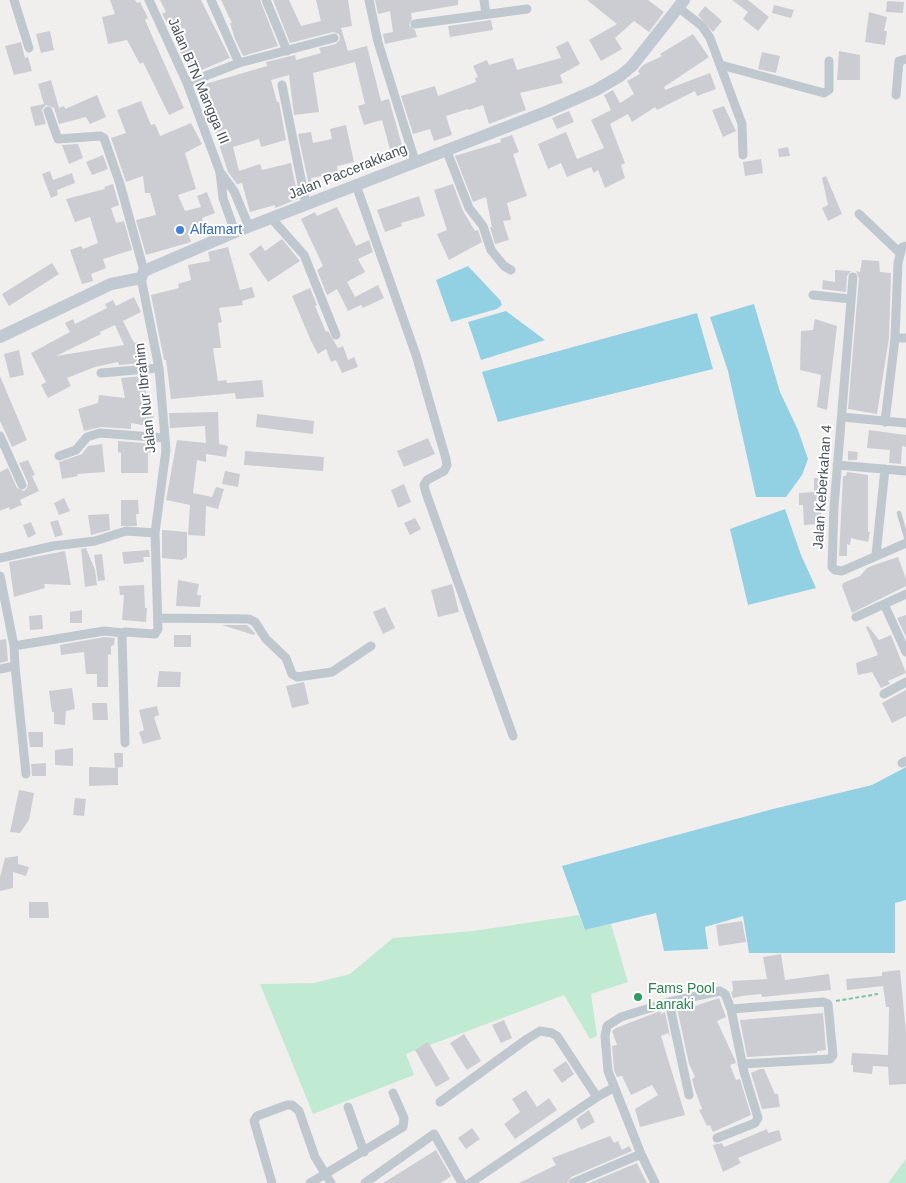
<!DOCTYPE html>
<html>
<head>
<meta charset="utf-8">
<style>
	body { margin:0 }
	canvas { display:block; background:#f1eeee }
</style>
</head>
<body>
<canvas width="906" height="1183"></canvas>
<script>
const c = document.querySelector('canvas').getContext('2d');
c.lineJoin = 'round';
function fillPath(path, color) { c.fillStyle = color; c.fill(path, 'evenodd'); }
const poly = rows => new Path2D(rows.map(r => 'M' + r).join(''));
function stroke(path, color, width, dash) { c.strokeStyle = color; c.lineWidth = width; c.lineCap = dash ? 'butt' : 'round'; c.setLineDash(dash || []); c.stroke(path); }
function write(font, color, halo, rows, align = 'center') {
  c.font = font + ' Arial,sans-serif'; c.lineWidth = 4; c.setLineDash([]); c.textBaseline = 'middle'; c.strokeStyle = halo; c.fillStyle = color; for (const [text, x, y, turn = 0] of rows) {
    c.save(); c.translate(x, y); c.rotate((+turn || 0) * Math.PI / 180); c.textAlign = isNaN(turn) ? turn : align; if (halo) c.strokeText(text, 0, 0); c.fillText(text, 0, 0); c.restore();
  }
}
fillPath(poly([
	[579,915,585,930,611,924,628,982,591,994,597,1036,590,1039,564,995,406,1054,414,1075,313,1114,260,984,314,983,350,974,393,938,473,931],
	[906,1159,906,1183,888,1183]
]), '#c1ead2');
fillPath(poly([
	[468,266,500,300,502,305,497,309,451,322,436,280],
	[754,304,780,392,798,430,808,459,802,475,786,497,756,497,728,371,710,317],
	[506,311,545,340,481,360,468,322],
	[697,313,713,369,498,422,482,372],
	[785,509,801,555,816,588,748,605,730,529],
	[906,767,906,900,895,903,895,953,749,953,743,916,705,927,708,949,664,951,656,913,585,930,562,866,773,809,872,785]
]), '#92d1e3');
fillPath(poly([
	[110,0,135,0,137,3,140,2,148,18,145,20,184,108,169,115,143,62,140,64,127,40,108,44,102,17,115,14],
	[160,0,201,0,230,58,192,74,177,46,180,45,162,14,166,12],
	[221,0,260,0,278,46,243,56,235,39,230,23,232,23],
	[273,0,289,0,301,26,321,21,316,0,348,0,352,26,341,28,348,51,367,46,381,101,389,99,403,149,391,153,382,120,364,125,358,106,365,104,355,62,313,73,319,112,294,115,289,75,271,80,277,102,279,102,286,140,261,147,259,139,233,147,239,171,260,164,262,170,291,163,298,199,275,208,275,205,250,212,242,183,237,184,228,172,214,129,212,129,195,87,267,66,266,62,295,55,296,60,321,53,319,48,336,44,340,39,339,34,333,32,290,43],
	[375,0,458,0,458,5,411,13,412,19,409,25,415,30,417,37,385,44,383,34,393,32,390,11,378,14],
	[587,0,648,0,664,12,649,32,634,21,615,38,622,49,601,61,589,40,617,24],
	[732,0,748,0,769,17,758,31,743,19,748,12],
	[887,1,904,2,903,13,886,12],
	[774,5,794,10,791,18,772,13],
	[705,6,722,21,713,32,698,15],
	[869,12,887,17,884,31,887,31,885,45,865,42],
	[491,20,493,30,450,37,448,26],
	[50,31,54,50,41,53,36,34],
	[693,34,709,57,664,87,665,90,710,73,716,89,697,96,695,91,657,110,655,107,632,122,628,114,610,124,625,163,621,165,625,178,605,188,598,170,594,173,591,167,567,177,561,163,548,169,538,144,566,132,577,159,604,148,591,120,611,110,604,95,613,90,620,103,634,94,627,81,640,74,638,71,643,65,662,56,660,54],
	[568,41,580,64,560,75,563,83,520,93,526,110,489,124,483,105,469,110,468,109,446,116,452,135,434,141,430,129,413,134,401,96,435,86,438,96,476,82,475,78,478,77,473,66,487,60,489,65,513,58,517,70,561,58,556,47],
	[21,42,25,58,28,57,32,71,14,75,5,46],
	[839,51,860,55,860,80,837,80],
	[762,52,780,56,776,73,758,69],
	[51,80,59,108,64,106,65,109,97,95,106,117,90,124,86,117,59,124,54,108,46,105,42,110,46,124,35,126,30,107,44,104,38,84],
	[141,101,151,125,155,124,160,136,191,123,202,144,185,153,196,189,178,195,185,211,201,207,197,196,207,192,215,213,202,218,206,231,189,235,191,242,146,255,136,220,156,215,150,193,145,193,143,176,126,182,111,138,126,133,117,110],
	[724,106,736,131,723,137,712,110],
	[569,111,574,122,557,129,552,118],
	[346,125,354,162,337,166,338,173,311,178,314,189,310,190,298,134,311,132,313,143,332,139,330,129],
	[512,135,519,152,513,154,527,196,507,203,511,220,503,221,509,240,495,244,490,227,492,227,486,197,473,202,455,156,501,142,500,139],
	[78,144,83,158,69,164,62,145],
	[788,147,790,156,779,157,778,149],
	[103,155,108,169,92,175,86,162],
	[761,159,763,173,745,176,743,162],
	[50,171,53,180,72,173,75,183,57,190,58,195,51,198,42,174],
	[826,176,842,214,828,221,822,208,828,205,822,178],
	[113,184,119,205,111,208,116,223,124,221,132,250,103,259,106,268,91,274,93,281,82,284,70,250,81,246,83,249,98,243,90,217,75,222,66,199,105,189,104,187],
	[453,184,463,211,475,231,478,230,482,242,449,260,437,234,447,230,434,190],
	[419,196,425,216,401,223,402,226,385,232,377,210],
	[337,207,356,246,369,240,373,252,358,259,365,272,347,282,355,297,378,285,384,298,363,308,361,305,348,311,337,289,327,295,317,270,323,266,301,219,315,212,317,216],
	[282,239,300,261,268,282,249,254,261,245,265,251],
	[228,247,240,290,252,287,255,297,242,301,243,305,219,308,222,322,218,323,221,348,213,348,218,381,226,380,227,383,262,380,264,397,236,399,235,393,171,399,166,360,164,360,151,295,179,288,178,284,191,280,188,265,210,261,208,252],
	[862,260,879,261,880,272,891,273,889,338,877,414,848,409,859,278,856,271,860,272],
	[52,263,59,274,9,306,2,294],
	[835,270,851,271,847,276,846,292,822,289,823,280,835,282],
	[310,288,317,305,315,306,326,332,328,331,338,348,343,346,348,360,354,357,358,367,342,373,336,360,331,362,326,349,318,354,311,341,292,296],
	[134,297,141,312,123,321,134,343,138,342,141,363,119,365,118,362,95,367,67,378,71,386,48,398,41,385,46,382,31,353,70,332,65,323,73,319,75,324,107,308,105,304,113,300,116,306],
	[115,325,124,345,56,356,101,334,100,332],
	[815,319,837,326,827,410,817,407,821,375,800,370,801,331,813,330],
	[19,350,24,375,10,378,4,354],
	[0,376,27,440,12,447,0,421],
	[143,376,147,397,146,410,148,414,154,414,152,427,131,423,131,429,101,427,84,431,78,409,98,403,99,395,125,398,121,378],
	[218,412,219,444,228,446,226,457,206,454,206,462,197,460,193,493,212,497,216,487,224,489,218,509,206,506,205,536,188,535,190,505,166,500,177,440,206,443,205,426,170,428,169,413],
	[257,414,314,421,313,434,256,427],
	[869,430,906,435,906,447,902,446,901,464,889,463,890,450,867,448],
	[428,438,435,454,404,467,397,451],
	[118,441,156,444,156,452,148,453,148,473,121,473,121,453,118,452],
	[102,444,105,472,77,474,78,476,62,479,59,462,82,454,88,446],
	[245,451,324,457,323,471,244,465],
	[848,451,858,452,857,460,848,460],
	[28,460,35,475,32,476,39,491,20,500,22,505,10,510,9,507,0,511,0,472,8,468,17,488,24,491,27,488,28,483,19,463],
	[225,471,240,474,238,487,222,484],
	[847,472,868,475,868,532,870,532,868,542,851,538,850,545,847,544,847,556,839,556,843,476,846,476],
	[814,478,823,478,822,512,818,524,804,525,803,505,799,505,799,493,814,492],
	[404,484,411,502,398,508,391,490],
	[64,498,70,511,59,515,54,503],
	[121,500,138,500,139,514,136,514,137,526,121,526],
	[109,514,110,530,91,535,88,515],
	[415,518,421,529,410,535,404,523],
	[58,520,63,535,55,537,50,522],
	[31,522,36,534,28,538,23,525],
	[162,530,187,532,187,557,182,560,162,558],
	[86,548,95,570,97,585,85,587,81,549],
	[149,550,150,557,143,557,144,562,124,564,122,552],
	[65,551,71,585,44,584,45,588,14,597,9,562],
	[102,554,105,580,98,581,94,555],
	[898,557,906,579,906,586,852,613,842,586,843,583,860,576,867,568,874,565],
	[178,580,199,584,197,595,201,595,200,607,176,606],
	[452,584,459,612,438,617,431,590],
	[144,585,145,608,147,608,146,622,122,620,124,595,120,595,119,586],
	[385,607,395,628,383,634,373,612],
	[82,610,82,623,70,623,70,612],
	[42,615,43,629,30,630,29,616],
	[906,615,906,637,897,618],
	[222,625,247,625,255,633,254,635],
	[868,626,879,640,891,635,906,673,888,681,890,684,881,688,872,672,858,675,856,663,878,655,866,627],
	[174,635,191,635,191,647,174,647],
	[104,637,115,638,114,645,111,646,111,655,108,654,108,687,97,687,97,674,86,674,84,652,61,655,60,645],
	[6,639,8,661,0,663,0,640],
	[159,671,181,672,180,687,157,687],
	[304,682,309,704,292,708,286,686],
	[72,688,75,709,66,711,65,725,54,724,54,712,52,712,49,691],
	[906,690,906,716,892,723,882,703],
	[92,703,107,703,108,720,93,720],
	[157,706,159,715,154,717,161,739,143,744,139,732,144,730,139,710],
	[28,732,43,732,43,747,30,747],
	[73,748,73,766,55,765,55,750],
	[114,753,123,753,123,767,115,768],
	[46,763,46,776,32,776,31,764],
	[89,767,118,768,118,785,89,786],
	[19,790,34,793,29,820,20,833,10,832],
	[75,798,86,799,84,816,73,815],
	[18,856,18,864,29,867,26,876,13,872,13,888,0,891,0,877,5,858],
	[29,902,48,902,49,918,29,918],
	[742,921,746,942,719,946,716,925],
	[781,954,785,980,829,974,831,990,762,997,761,994,742,996,733,998,731,992,733,991,732,981,767,979,763,957],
	[900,970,906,1032,906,1084,889,1085,888,1067,873,1066,872,1074,853,1072,853,1065,851,1065,852,1053,888,1055,889,1007,886,1007,883,986,847,990,846,979,882,976,882,972],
	[719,998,726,1017,717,1021,735,1060,736,1063,730,1065,736,1080,740,1079,751,1115,713,1132,710,1125,707,1126,699,1110,702,1109,694,1087,692,1079,695,1077,689,1064,677,1008,694,1003,695,1006],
	[660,1011,661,1014,665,1012,670,1037,668,1033,661,1036,685,1115,640,1127,635,1109,658,1095,652,1085,631,1095,622,1076,617,1077,614,1070,612,1046,617,1045,612,1031,616,1028],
	[823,1013,826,1050,817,1051,817,1053,747,1057,740,1020],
	[504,1020,512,1038,501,1043,492,1025],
	[464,1034,481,1061,467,1070,450,1043],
	[428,1042,450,1079,436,1087,415,1050],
	[566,1061,574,1074,562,1083,553,1070],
	[760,1069,764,1069,775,1094,778,1094,780,1107,762,1109,751,1073],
	[526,1090,537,1107,549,1098,557,1110,515,1139,504,1124,520,1112,512,1099],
	[589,1110,595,1122,581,1130,576,1119],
	[472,1128,480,1139,466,1149,458,1138],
	[767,1129,768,1133,779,1130,782,1140,738,1158,741,1163,723,1172,713,1145,722,1143,724,1147],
	[610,1136,614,1143,618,1141,622,1150,629,1146,632,1151,571,1177,567,1183,519,1183,556,1165,552,1158],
	[436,1150,451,1176,447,1179,440,1183,383,1183],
	[637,1163,647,1183,589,1183]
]), '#cccdd3');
stroke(poly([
	[836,1001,878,994]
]), '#7cc5a2', 2, [4, 2.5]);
stroke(poly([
	[899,513,906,537]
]), '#c0c8cf', 4.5);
stroke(poly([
	[14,0,29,48],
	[149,0,187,83,220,172,234,191,249,227],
	[211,0,239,63],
	[266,0,287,51],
	[369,0,378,42,415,161],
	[484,0,486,14],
	[679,8,702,26,710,38,742,124,743,155],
	[415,24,527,9],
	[721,65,824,93,829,90,829,61],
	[187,83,239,63,334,38],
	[282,85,306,204],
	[896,95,899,61,906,59],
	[48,111,58,139,100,136,104,138,120,184,144,271],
	[446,149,469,208,483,226,491,250,504,266,511,270],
	[220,173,223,198,235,232],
	[356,185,416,355,446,459,447,465,444,471,427,480,424,485,426,493,513,736],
	[859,214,900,253],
	[272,219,304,255,336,335],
	[853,277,834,507,832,567,835,570,842,571,906,543],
	[813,295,850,299],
	[895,338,898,263,902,247,906,246],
	[101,373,159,368],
	[842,417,906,423],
	[885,422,895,338,906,338],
	[0,436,22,485],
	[59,456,76,450,87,437,100,433,165,438],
	[837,465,906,471],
	[876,555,885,469],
	[0,558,53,546,95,541,126,531,155,533],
	[0,576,14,646,15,666],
	[884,604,906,652],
	[856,617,906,594],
	[158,618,249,619,255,622,266,639,286,658,292,674,297,677,332,672,371,646],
	[14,646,104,631,124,633],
	[0,669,15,666,26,774],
	[884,694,906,682],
	[125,743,122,634,125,632,155,634,158,629,155,533,166,450,159,368,141,278],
	[902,763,906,761],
	[669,1002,689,1095],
	[440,1102,527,1039,540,1031,552,1033,557,1036,597,1097],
	[348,1107,364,1152],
	[717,1138,755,1123,758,1118,744,1072,731,1009],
	[272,1183,254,1121,257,1116,287,1105,292,1105,299,1111,315,1157,331,1183],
	[310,1183,403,1127,404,1118,393,1093],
	[365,1183,434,1134,462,1183],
	[470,1183,597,1097,613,1088],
	[573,1183,641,1154],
	[655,1183,641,1154,608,1071,605,1036,607,1026,621,1017,669,1002,720,991,725,994,731,1009,823,1002,828,1004,833,1055,830,1059,742,1064]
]), '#c0c8cf', 9);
stroke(poly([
	[0,337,111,284,141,278,144,271,235,232,548,111,596,90,620,76,632,66,684,0]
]), '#c1c9d3', 12);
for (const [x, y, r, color] of [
	[180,230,5,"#3f7fe0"],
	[638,997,5,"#2e9e5b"]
]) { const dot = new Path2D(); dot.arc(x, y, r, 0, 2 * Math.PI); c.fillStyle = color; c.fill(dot); stroke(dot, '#fff', 2); }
write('14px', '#48515a', '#fff', [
	["Jalan BTN Mangga III",198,81,67],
	["Jalan Paccerakkang",348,172,-22],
	["Jalan Nur Ibrahim",146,398,-96],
	["Jalan Keberkahan 4",823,487,-86]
]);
write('14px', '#366cbe', '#fff', [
	["Alfamart",190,230]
], 'left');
write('14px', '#27864d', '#fff', [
	["Fams Pool",648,989],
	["Lanraki",648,1005]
], 'left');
</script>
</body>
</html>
